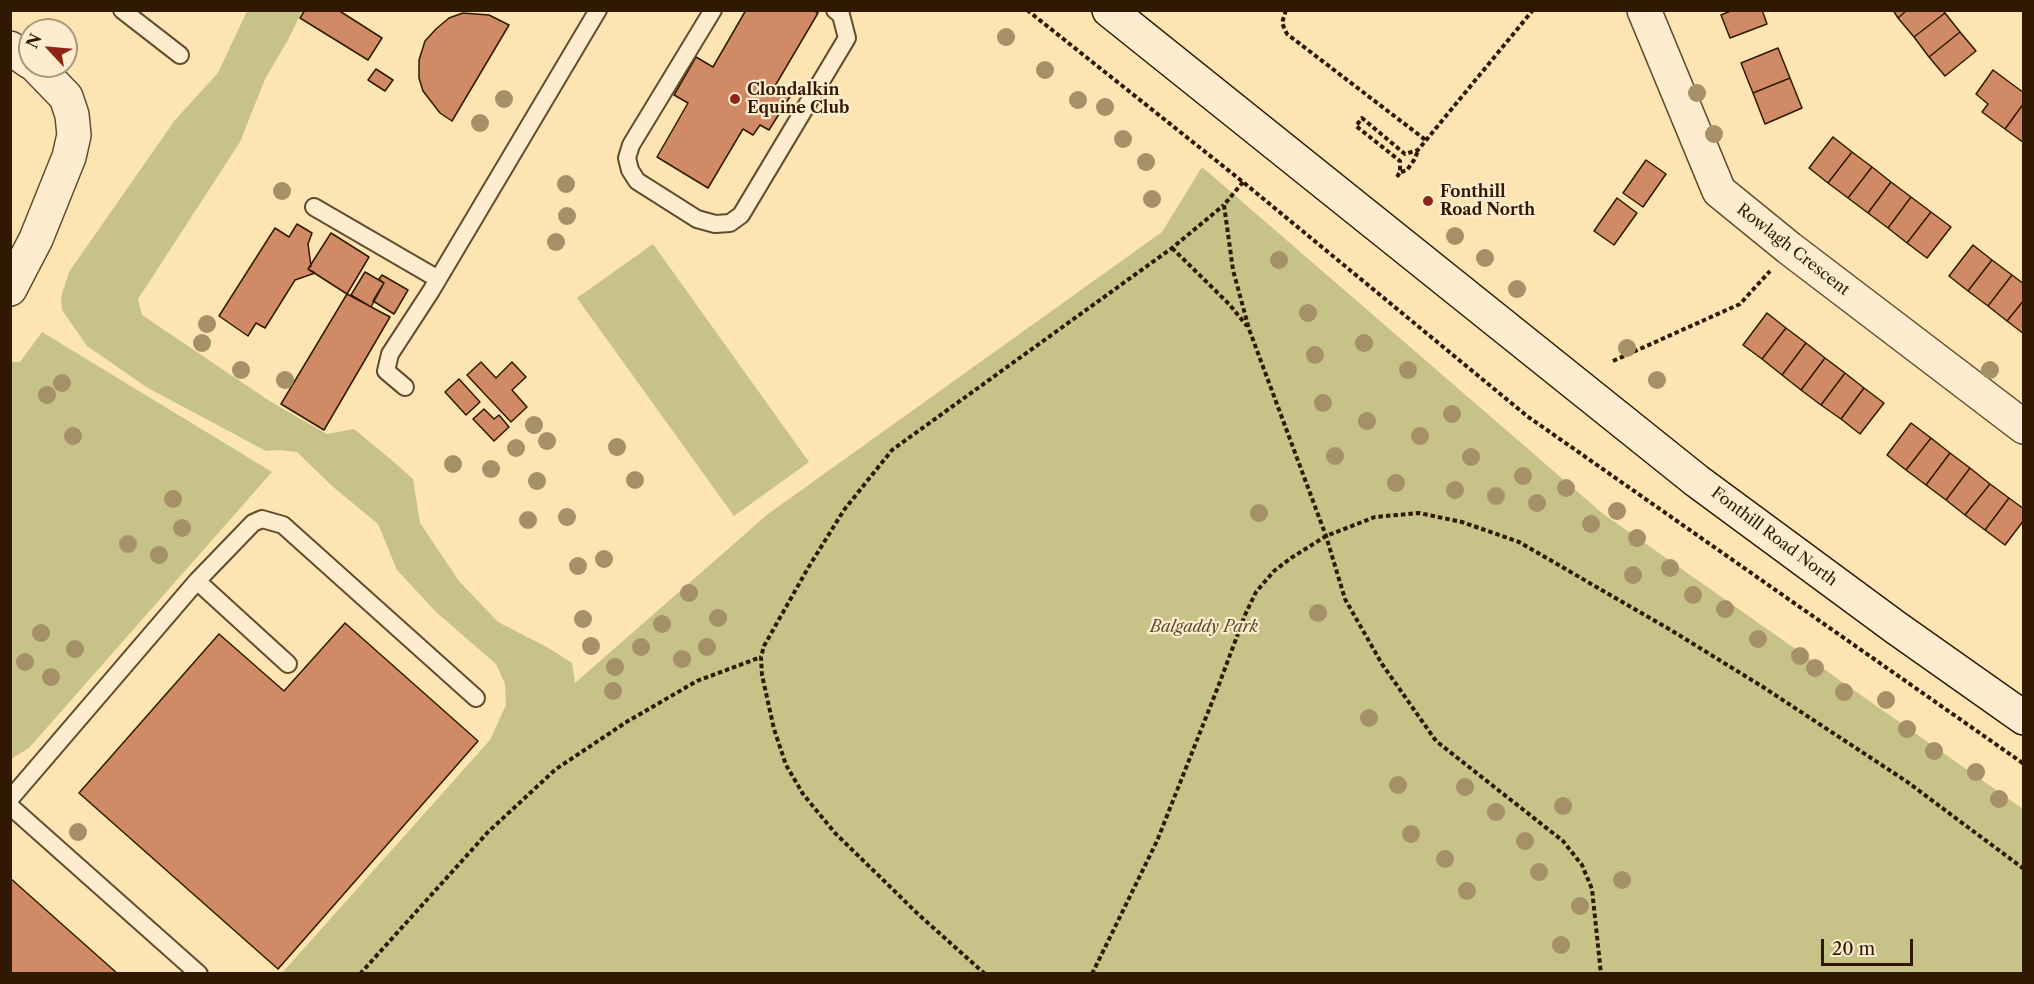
<!DOCTYPE html>
<html>
<head>
<meta charset="utf-8">
<style>
	body { margin:0 }
	#map { position:relative; width:2034px; height:984px; overflow:hidden; background:#fce4b3; font-family:"Libre Caslon Text",serif }
	canvas { display:block }
	.frame { position:absolute; inset:0; border:12px solid #301900; pointer-events:none }
	.north { position:absolute; left:18px; top:18px; width:60px; height:60px; box-sizing:border-box; background:#fdedce; border:2px solid #ab987c; border-radius:50%; rotate:296deg; font-size:16px; font-weight:700; line-height:24px; text-align:center; color:#301900 }
	.north::after { content:''; display:block; margin:auto; width:21px; height:27px; background:#8f2418; clip-path:polygon(50% 0,100% 100%,50% 72%,0 100%) }
	.scale { position:absolute; left:1821px; top:939px; width:92px; height:27px; box-sizing:border-box; border:3px solid #301900; border-top:0; padding-left:8px; font-size:18px; line-height:21px; white-space:nowrap; color:#301900; -webkit-text-stroke:4px #fdedce; paint-order:stroke }
</style>
</head>
<body>
<div id="map">
<canvas width="2034" height="984"></canvas>
<div class="frame"></div>
<div class="north">N</div>
<div class="scale">20 m</div>
</div>
<script>
const c = document.querySelector('canvas').getContext('2d');
c.lineJoin = 'round';
function fillPath(path, color) { c.fillStyle = color; c.fill(path, 'evenodd'); }
const poly = rows => new Path2D(rows.map(r => 'M' + r).join(''));
function stroke(path, color, width, dash) { c.strokeStyle = color; c.lineWidth = width; c.lineCap = dash ? 'butt' : 'round'; c.setLineDash(dash || []); c.stroke(path); }
function write(font, color, halo, rows, align = 'center') {
  c.font = font + ' "Libre Caslon Text",serif'; c.lineWidth = 4.5; c.setLineDash([]); c.textBaseline = 'middle'; c.strokeStyle = halo; c.fillStyle = color; for (const [text, x, y, turn = 0] of rows) {
    c.save(); c.translate(x, y); c.rotate((+turn || 0) * Math.PI / 180); c.textAlign = isNaN(turn) ? turn : align; if (halo) c.strokeText(text, 0, 0); c.fillText(text, 0, 0); c.restore();
  }
}
fillPath(poly([
	[247,11,302,11,288,40,265,79,240,142,138,299,142,315,271,402,327,434,354,429,394,462,413,479,420,523,459,581,498,622,545,646,572,663,575,683,768,514,1162,232,1202,167,1602,513,2023,809,2023,973,282,973,490,740,506,705,505,684,496,664,436,612,397,570,378,524,332,486,297,452,278,450,266,451,148,388,87,346,62,310,61,297,69,272,175,120,218,73],
	[653,244,809,462,734,516,577,298],
	[42,332,272,472,29,748,11,759,11,362,20,362]
]), '#c6c288');
const building = poly([
	[305,10,338,10,382,38,368,60,300,18,305,10],
	[746,10,813,10,818,13,775,86,791,95,769,130,760,125,753,135,743,129,708,188,657,157,688,103,674,95,696,57,713,67,746,10],
	[1733,10,1762,10,1767,24,1730,38,1721,15,1733,10],
	[1893,10,1907,10,1898,18,1893,10],
	[1907,10,1943,10,1945,13,1914,37,1898,18,1907,10],
	[463,13,489,15,509,25,452,121,440,113,423,91,419,78,419,60,425,41,436,29,449,18,463,13],
	[1945,13,1960,32,1929,57,1914,37,1945,13],
	[1960,32,1976,51,1945,76,1929,57,1960,32],
	[1778,48,1790,78,1753,93,1741,63,1778,48],
	[376,69,393,80,385,91,368,80,376,69],
	[1993,70,2024,93,2024,103,2005,129,1982,112,1988,104,1976,94,1993,70],
	[1790,78,1802,108,1765,124,1753,93,1790,78],
	[2024,103,2024,143,2005,129,2024,103],
	[1833,137,1852,152,1828,183,1809,168,1833,137],
	[1852,152,1872,167,1848,198,1828,183,1852,152],
	[1646,160,1666,174,1643,207,1623,193,1646,160],
	[1872,167,1891,182,1868,213,1848,198,1872,167],
	[1891,182,1911,197,1888,228,1868,213,1891,182],
	[1911,197,1931,212,1907,243,1888,228,1911,197],
	[1617,198,1637,213,1614,245,1594,231,1617,198],
	[1931,212,1951,227,1927,258,1907,243,1931,212],
	[297,224,312,233,308,244,311,266,308,269,315,273,295,280,265,328,256,323,248,336,219,316,275,228,289,237,297,224],
	[331,233,369,257,347,294,308,269,331,233],
	[1973,245,1992,260,1968,291,1949,276,1973,245],
	[1992,260,2012,275,1988,306,1968,291,1992,260],
	[365,272,384,283,371,307,351,295,365,272],
	[382,275,408,290,394,314,373,301,384,283,379,279,382,275],
	[2012,275,2024,284,2024,300,2007,321,1988,306,2012,275],
	[347,294,390,317,324,430,281,404,347,294],
	[2024,300,2024,334,2007,321,2024,300],
	[1767,313,1786,328,1762,359,1743,345,1767,313],
	[1786,328,1806,343,1782,375,1762,359,1786,328],
	[1806,343,1825,358,1801,390,1782,375,1806,343],
	[1825,358,1845,373,1821,405,1801,390,1825,358],
	[481,362,496,378,512,362,526,377,512,390,527,407,511,422,467,375,481,362],
	[1845,373,1864,388,1841,419,1821,405,1845,373],
	[459,379,480,402,466,415,445,392,459,379],
	[1864,388,1884,403,1860,434,1841,419,1864,388],
	[484,409,494,419,499,415,509,427,494,441,473,419,484,409],
	[1911,423,1931,438,1906,470,1887,455,1911,423],
	[1931,438,1950,453,1926,485,1906,470,1931,438],
	[1950,453,1970,468,1946,500,1926,485,1950,453],
	[1970,468,1990,484,1965,515,1946,500,1970,468],
	[1990,484,2009,498,1985,530,1965,515,1990,484],
	[2009,498,2024,509,2024,520,2005,545,1985,530,2009,498],
	[345,623,478,741,278,969,79,793,219,634,284,691,345,623],
	[10,878,118,974,10,974,10,878]
]);
fillPath(building, '#d08a66');
stroke(building, '#301900', 1.5);
const service = poly([
	[122,10,180,55],
	[713,10,631,145,627,158,630,170,637,181,697,219,715,224,730,223,741,215,847,38,841,15,835,10],
	[314,207,438,279],
	[405,387,386,371,390,354,431,291,598,10],
	[197,581,288,664],
	[10,799,197,581,253,523,262,519,283,525,476,698],
	[10,806,199,974]
]);
const minor = poly([
	[1644,10,1719,191,1789,248,2024,427],
	[10,48,30,62],
	[10,289,36,239,69,157,74,135,72,115,66,97,36,66]
]);
const secondary = poly([
	[1109,10,1697,481,1895,627,2024,718]
]);
stroke(service, '#634c2d', 20);
stroke(minor, '#634c2d', 36);
stroke(secondary, '#301900', 36);
stroke(poly([
	[1027,10,1243,182,1527,416,2024,764],
	[1286,10,1282,23,1287,34,1427,141],
	[1401,172,1407,170,1414,160,1418,151],
	[1397,177,1400,172,1400,161,1356,126,1362,118,1405,154,1418,150,1533,10],
	[1243,182,1224,205,1233,270,1249,329,1326,536,1345,599,1382,664,1436,741,1563,841,1582,865,1592,889,1601,974],
	[1172,248,1229,304,1247,326],
	[1613,361,1740,304,1770,271],
	[360,974,488,832,556,769,628,721,697,681,761,657],
	[985,974,918,914,835,833,803,794,786,765,774,729,762,675,761,657,764,646,808,568,844,510,892,450,1172,248,1224,205],
	[1092,974,1157,841,1218,687,1245,615,1256,592,1274,571,1291,558,1326,536,1375,517,1419,513,1462,522,1519,542,1674,632,1763,687,1906,781,2024,869]
]), '#301900', 4, [4.5, 3]);
stroke(service, '#fdedce', 16);
stroke(minor, '#fdedce', 33);
stroke(secondary, '#fdedce', 33);
c.fillStyle = '#a59067';
for (const [x, y] of [
	[1006,37],
	[1045,70],
	[1697,93],
	[504,99],
	[1078,100],
	[1105,107],
	[480,123],
	[1714,134],
	[1123,139],
	[1146,162],
	[566,184],
	[282,191],
	[1152,199],
	[567,216],
	[1455,236],
	[556,242],
	[1485,258],
	[1279,260],
	[1517,289],
	[1308,313],
	[207,324],
	[202,343],
	[1364,343],
	[1627,348],
	[1315,355],
	[241,370],
	[1408,370],
	[1990,370],
	[285,380],
	[1657,380],
	[62,383],
	[47,395],
	[1323,403],
	[1452,414],
	[1367,421],
	[534,425],
	[73,436],
	[1420,436],
	[547,441],
	[617,447],
	[516,448],
	[1335,456],
	[1471,457],
	[453,464],
	[491,469],
	[1523,476],
	[635,480],
	[537,481],
	[1396,483],
	[1566,488],
	[1455,490],
	[1496,496],
	[173,499],
	[1537,503],
	[1617,511],
	[1259,513],
	[567,517],
	[528,520],
	[1591,524],
	[182,528],
	[1637,538],
	[128,544],
	[159,555],
	[604,559],
	[578,566],
	[1670,568],
	[1633,575],
	[689,593],
	[1693,595],
	[1725,609],
	[1318,613],
	[718,618],
	[583,619],
	[662,624],
	[41,633],
	[1758,639],
	[591,646],
	[641,647],
	[707,647],
	[75,649],
	[1800,656],
	[682,659],
	[25,662],
	[615,667],
	[1815,668],
	[51,677],
	[613,691],
	[1844,692],
	[1886,700],
	[1369,718],
	[1907,729],
	[1934,751],
	[1976,772],
	[1398,785],
	[1465,787],
	[1999,799],
	[1563,806],
	[1496,812],
	[78,832],
	[1411,834],
	[1525,841],
	[1445,859],
	[1539,872],
	[1622,880],
	[1467,891],
	[1580,906],
	[1561,945]
]) { c.beginPath(); c.arc(x, y, 9, 0, 2 * Math.PI); c.fill(); }
for (const [x, y, r, color] of [
	[735,99,6,"#8f2418"],
	[1428,201,6,"#8f2418"]
]) { const dot = new Path2D(); dot.arc(x, y, r, 0, 2 * Math.PI); c.fillStyle = color; c.fill(dot); stroke(dot, '#fdedce', 2); }
write('bold 16px', '#301900', '#fdedce', [
	["Clondalkin",747,90],
	["Equine Club",747,108],
	["Fonthill",1440,192],
	["Road North",1440,210]
], 'left');
write('16px', '#301900', '#fdedce', [
	["Rowlagh Crescent",1793,250,38],
	["Fonthill Road North",1774,537,37]
]);
write('italic 16px', '#5d4c29', '#fdedce', [
	["Balgaddy Park",1204,627]
]);
</script>
</body>
</html>
